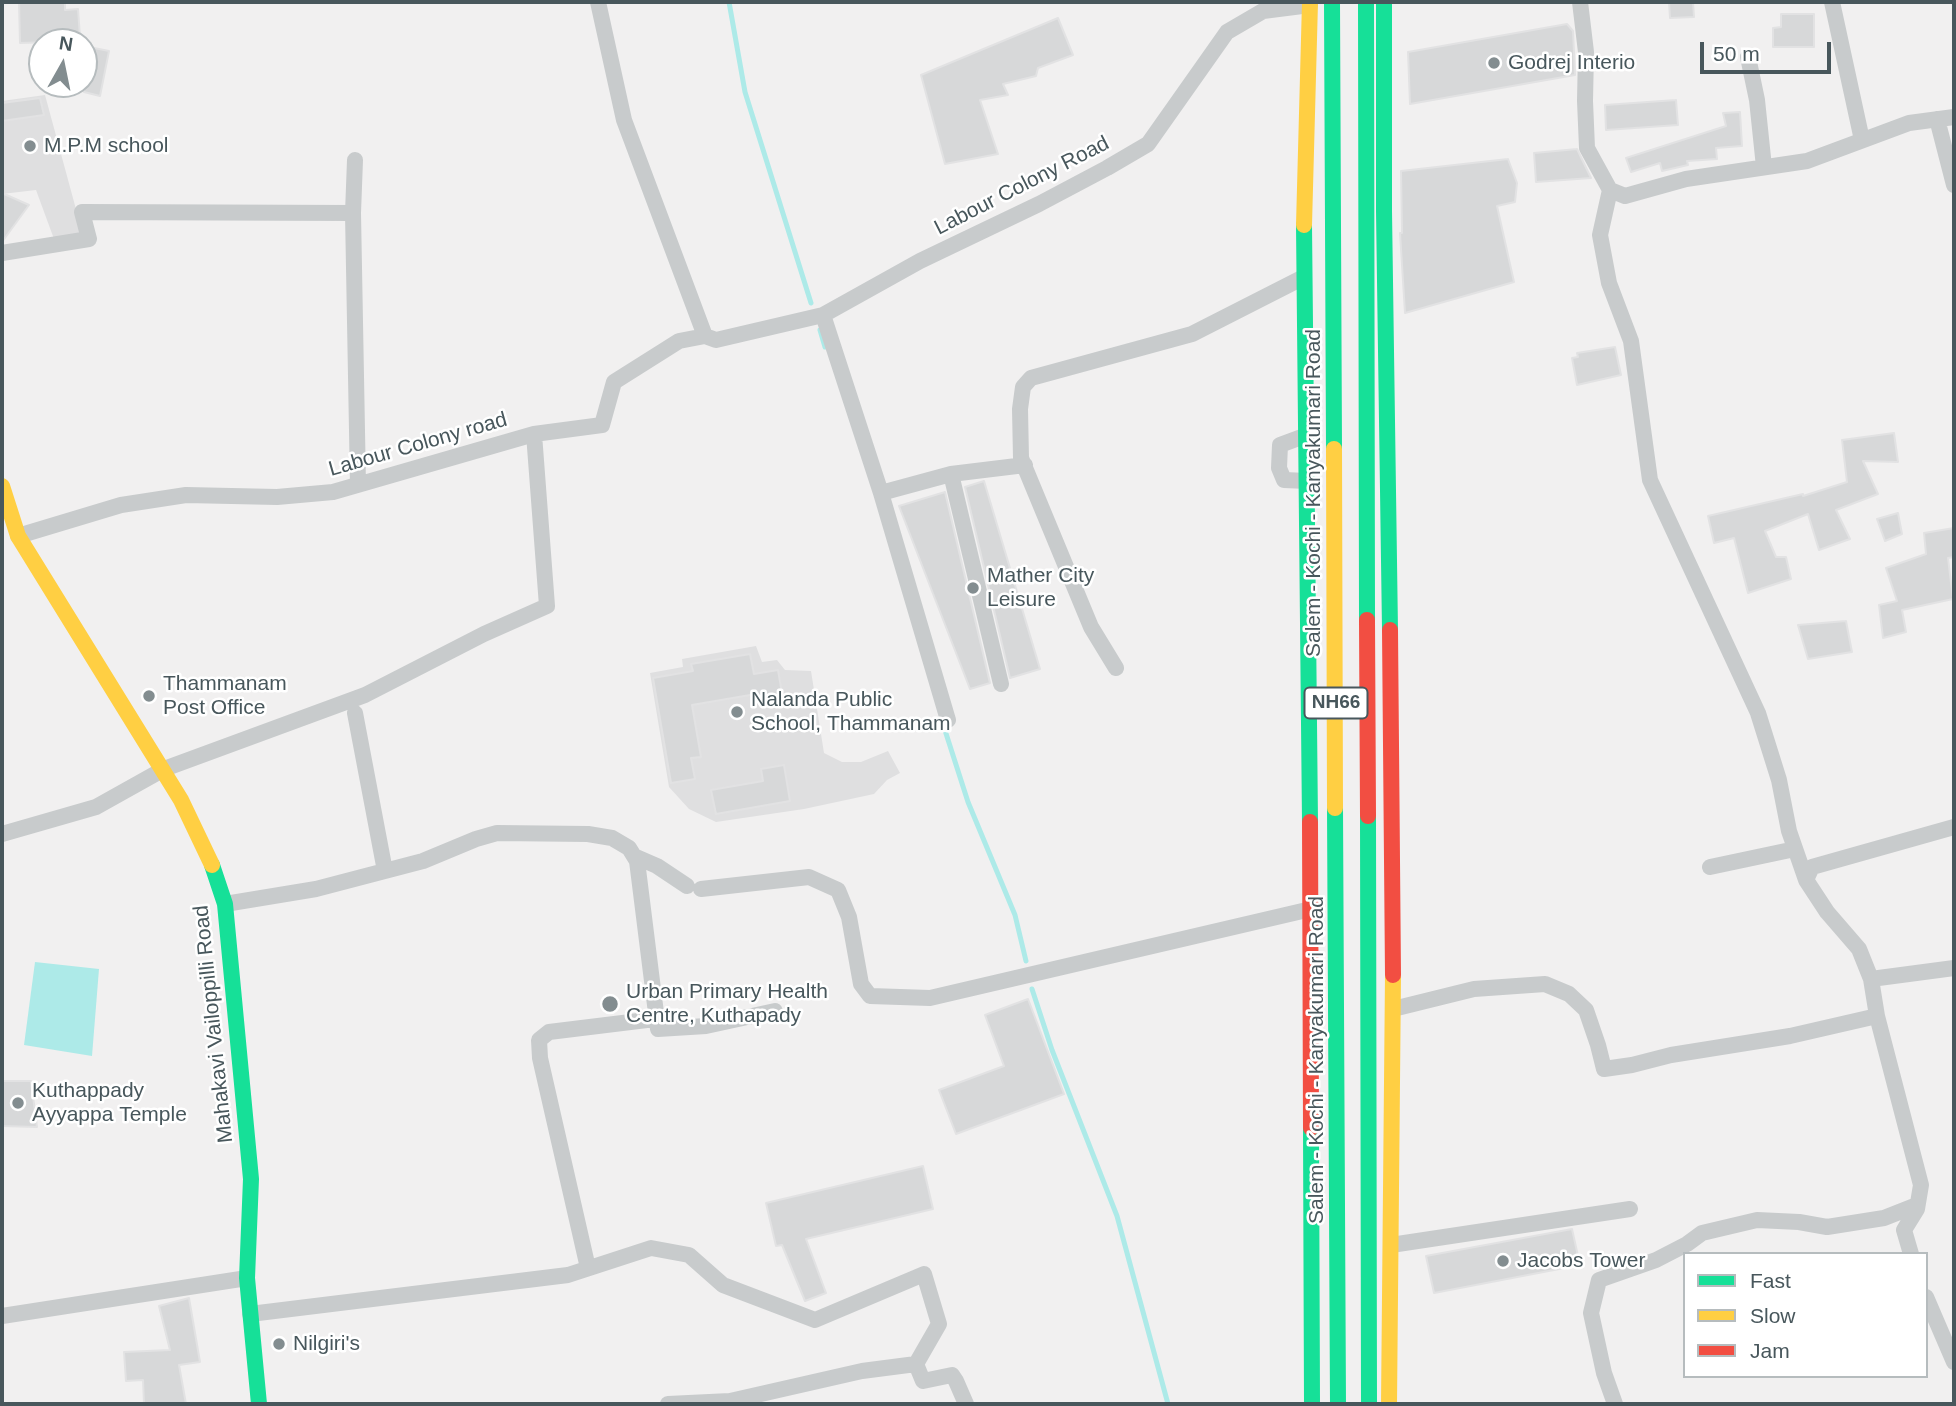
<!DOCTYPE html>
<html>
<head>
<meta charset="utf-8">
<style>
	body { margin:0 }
	#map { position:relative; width:1956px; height:1406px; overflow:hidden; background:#f1f0f0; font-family:Arial,sans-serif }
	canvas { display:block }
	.frame { position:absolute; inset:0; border:4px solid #48575c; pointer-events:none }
	.legend { position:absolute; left:1683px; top:1252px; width:245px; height:126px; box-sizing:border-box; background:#fff; border:2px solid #b6bcbe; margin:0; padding:9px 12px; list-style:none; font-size:21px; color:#48575c }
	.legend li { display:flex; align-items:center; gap:14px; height:35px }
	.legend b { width:35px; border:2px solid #b6bcbe }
	.north { position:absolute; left:28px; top:28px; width:70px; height:70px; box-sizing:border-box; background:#fff; border:2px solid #b6bcbe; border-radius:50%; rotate:9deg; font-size:19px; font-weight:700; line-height:28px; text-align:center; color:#48575c }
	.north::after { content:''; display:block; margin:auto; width:24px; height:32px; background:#838d90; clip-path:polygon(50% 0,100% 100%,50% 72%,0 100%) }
	.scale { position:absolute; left:1700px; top:42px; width:131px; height:32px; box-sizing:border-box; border:4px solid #48575c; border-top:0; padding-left:9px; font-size:21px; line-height:24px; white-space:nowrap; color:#48575c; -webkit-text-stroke:5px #fff; paint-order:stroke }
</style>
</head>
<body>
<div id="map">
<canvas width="1956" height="1406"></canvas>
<div class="frame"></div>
<ul class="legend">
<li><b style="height:9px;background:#16e098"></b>Fast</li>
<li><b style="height:9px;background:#ffcf43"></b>Slow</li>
<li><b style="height:9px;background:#f24e42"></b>Jam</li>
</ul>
<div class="north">N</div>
<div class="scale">50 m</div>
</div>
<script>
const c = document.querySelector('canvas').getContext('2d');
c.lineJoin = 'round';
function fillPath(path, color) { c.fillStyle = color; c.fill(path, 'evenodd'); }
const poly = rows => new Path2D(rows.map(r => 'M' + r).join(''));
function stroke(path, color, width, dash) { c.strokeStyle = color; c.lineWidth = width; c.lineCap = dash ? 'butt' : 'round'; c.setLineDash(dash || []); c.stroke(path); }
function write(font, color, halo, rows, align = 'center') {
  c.font = font + ' Arial,sans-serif'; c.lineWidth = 5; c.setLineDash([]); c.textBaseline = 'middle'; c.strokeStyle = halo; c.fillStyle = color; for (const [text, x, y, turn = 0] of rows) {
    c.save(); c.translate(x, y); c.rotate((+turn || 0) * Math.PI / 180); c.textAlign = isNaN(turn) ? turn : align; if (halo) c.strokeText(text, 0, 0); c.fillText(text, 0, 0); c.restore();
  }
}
fillPath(poly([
	[45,95,83,235,54,239,36,190,2,194,2,101],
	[756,646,762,662,777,660,785,670,811,671,824,753,842,762,861,762,888,751,900,773,887,780,874,794,804,809,716,822,689,809,669,787,650,673,683,667,682,659]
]), '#dfdfe0');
fillPath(poly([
	[35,962,99,969,92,1056,24,1045]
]), '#adeae8');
stroke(poly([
	[729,2,745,92,811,303],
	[820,330,825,347],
	[942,721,968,802,1015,915,1026,961],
	[1032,989,1052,1050,1117,1216,1168,1404]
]), '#adeae8', 5);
const building = poly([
	[19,2,65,2,65,10,78,9,80,37,51,39,51,42,20,43,19,2],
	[1669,2,1693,2,1694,17,1670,18,1669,2],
	[1781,14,1814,14,1814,47,1773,47,1773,28,1781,27,1781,14],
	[1058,18,1073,55,1038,68,1036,76,1003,84,1008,95,980,100,998,154,945,164,921,75,1058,18],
	[1567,24,1573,31,1575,75,1410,104,1408,52,1567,24],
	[84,46,109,51,100,96,84,92,84,46],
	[40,98,44,115,2,121,2,103,40,98],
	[1676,100,1678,125,1606,130,1605,105,1676,100],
	[1740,112,1742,146,1716,148,1717,159,1687,161,1688,165,1662,171,1660,163,1631,172,1626,158,1726,126,1723,113,1740,112],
	[1577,149,1591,178,1536,182,1534,153,1577,149],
	[1508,159,1517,183,1515,202,1497,206,1514,282,1405,313,1400,233,1402,233,1401,171,1508,159],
	[2,193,29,205,2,242,2,193],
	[1615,347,1621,375,1577,385,1572,358,1578,357,1577,353,1615,347],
	[1894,433,1898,462,1863,461,1878,494,1836,510,1850,539,1819,550,1808,514,1765,531,1776,557,1786,557,1791,579,1748,593,1734,538,1714,543,1708,516,1803,494,1803,496,1847,482,1842,440,1894,433],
	[984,481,1040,669,1010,678,965,487,984,481],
	[945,492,990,683,970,689,899,506,945,492],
	[1898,513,1902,534,1885,541,1877,519,1898,513],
	[1954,528,1954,557,1948,558,1953,599,1902,610,1906,632,1883,638,1879,605,1897,601,1886,568,1926,554,1924,533,1954,528],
	[1846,621,1852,652,1808,659,1798,625,1846,621],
	[750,654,754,674,778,670,783,699,761,702,756,694,692,705,701,757,691,758,695,779,671,783,653,678,693,671,691,664,750,654],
	[784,765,790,801,716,814,711,790,763,781,761,769,784,765],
	[1028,999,1064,1094,956,1134,939,1090,1004,1066,985,1015,1028,999],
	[2,1081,31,1081,37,1127,2,1126,2,1081],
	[923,1166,933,1209,806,1239,826,1293,805,1301,782,1245,776,1246,766,1203,923,1166],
	[1572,1229,1580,1265,1434,1293,1426,1256,1572,1229],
	[189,1298,200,1362,179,1365,186,1404,144,1404,143,1380,126,1381,124,1352,170,1350,159,1306,189,1298]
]);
fillPath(building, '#d7d8d9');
stroke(building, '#e2e2e3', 2);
stroke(poly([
	[598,2,624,120,705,336],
	[1580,2,1586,52,1585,101,1587,148,1610,190,1625,196,1686,179,1807,161,1909,123,1954,117],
	[1832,2,1862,140],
	[1748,57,1757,100,1764,167],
	[1937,119,1954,185],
	[355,160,353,213,358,485],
	[1610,190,1600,235,1609,283,1631,341,1650,480,1758,713,1779,780,1789,831,1806,880],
	[2,253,89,239,82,212,353,213],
	[823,315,881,493],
	[705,336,716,340,823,315,920,261,1039,204,1107,168,1148,144,1227,32,1263,11,1310,5],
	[1307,435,1280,445,1279,468,1284,480,1307,481],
	[951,474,1001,684],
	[18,536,121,505,186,495,277,497,333,492,534,434,602,425,614,382,679,341,705,336],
	[1116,668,1091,627,1021,458,1020,409,1023,387,1031,378,1192,334,1304,277],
	[355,713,385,871],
	[948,720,881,493,951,474,1025,465],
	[2,834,96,807,164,769,365,695,484,634,547,606,534,434],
	[634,856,657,866,687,886],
	[1710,867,1795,849],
	[701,889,809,877,838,890,849,917,861,984,870,996,930,998,1311,909],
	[225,904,316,889,423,861,476,839,497,833,588,834,612,838,629,848,637,861,658,1029,706,1026,775,1011],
	[1871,979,1954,968],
	[1393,1009,1474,989,1545,984,1569,994,1586,1010,1598,1045,1604,1069,1632,1065,1671,1055,1790,1036,1877,1016,1871,979,1859,949,1827,912,1806,880,1812,867,1954,827],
	[1877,1016,1921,1185,1917,1209,1904,1230,1911,1254],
	[1391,1245,1630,1209],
	[588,1268,540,1058,539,1040,549,1032,655,1019],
	[1926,1297,1954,1362],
	[250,1314,568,1275,651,1248,689,1255,723,1285,815,1320,924,1274,939,1324,916,1364],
	[2,1316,247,1278],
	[668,1404,730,1401,862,1371,916,1364,923,1381,952,1375,956,1381,966,1404],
	[1615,1404,1604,1373,1591,1313,1599,1280,1656,1260,1687,1244,1702,1233,1757,1220,1799,1222,1827,1227,1884,1218,1917,1205]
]), '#c8cbcc', 16);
stroke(poly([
	[1332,2,1334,449],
	[1366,2,1367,620],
	[1384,2,1384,211,1390,630],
	[1304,225,1310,822],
	[1335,808,1338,1404],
	[1368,816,1369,1404],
	[212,865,225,904,251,1179,247,1278,259,1404],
	[1311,1128,1312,1404]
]), '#16e098', 16);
stroke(poly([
	[1304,225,1310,2],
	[1334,449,1335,808],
	[2,486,18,536,181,800,212,865],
	[1389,1404,1393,975]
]), '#ffcf43', 16);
stroke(poly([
	[1367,620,1368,816],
	[1390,630,1393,975],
	[1310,822,1311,1128]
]), '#f24e42', 16);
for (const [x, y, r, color] of [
	[1494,63,7,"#838d90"],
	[30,146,7,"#838d90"],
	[973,588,7,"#838d90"],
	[149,696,7,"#838d90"],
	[737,712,7,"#838d90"],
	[610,1004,9,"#838d90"],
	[18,1103,7,"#838d90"],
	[1503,1261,7,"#838d90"],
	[279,1344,7,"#838d90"]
]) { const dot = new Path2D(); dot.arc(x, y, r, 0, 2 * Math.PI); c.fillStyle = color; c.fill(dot); stroke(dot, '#fff', 2.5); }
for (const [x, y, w] of [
	[1336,703,63]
]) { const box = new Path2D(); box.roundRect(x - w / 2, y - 15.5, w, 31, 5); c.fillStyle = '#fff'; c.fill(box); stroke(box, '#48575c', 2); }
write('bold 19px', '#48575c', null, [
	["NH66",1336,703]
]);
write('21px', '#48575c', '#fff', [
	["Godrej Interio",1508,63],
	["M.P.M school",44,146],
	["Mather City",987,576],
	["Leisure",987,600],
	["Thammanam",163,684],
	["Post Office",163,708],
	["Nalanda Public",751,700],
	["School, Thammanam",751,724],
	["Urban Primary Health",626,992],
	["Centre, Kuthapady",626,1016],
	["Kuthappady",32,1091],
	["Ayyappa Temple",32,1115],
	["Jacobs Tower",1517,1261],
	["Nilgiri's",293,1344]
], 'left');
write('21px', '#48575c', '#fff', [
	["Labour Colony Road",1022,186,-27],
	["Labour Colony road",418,445,-16],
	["Salem - Kochi - Kanyakumari Road",1314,493,-90],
	["Mahakavi Vailoppilli Road",214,1024,-96],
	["Salem - Kochi - Kanyakumari Road",1317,1060,-90]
]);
</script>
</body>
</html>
